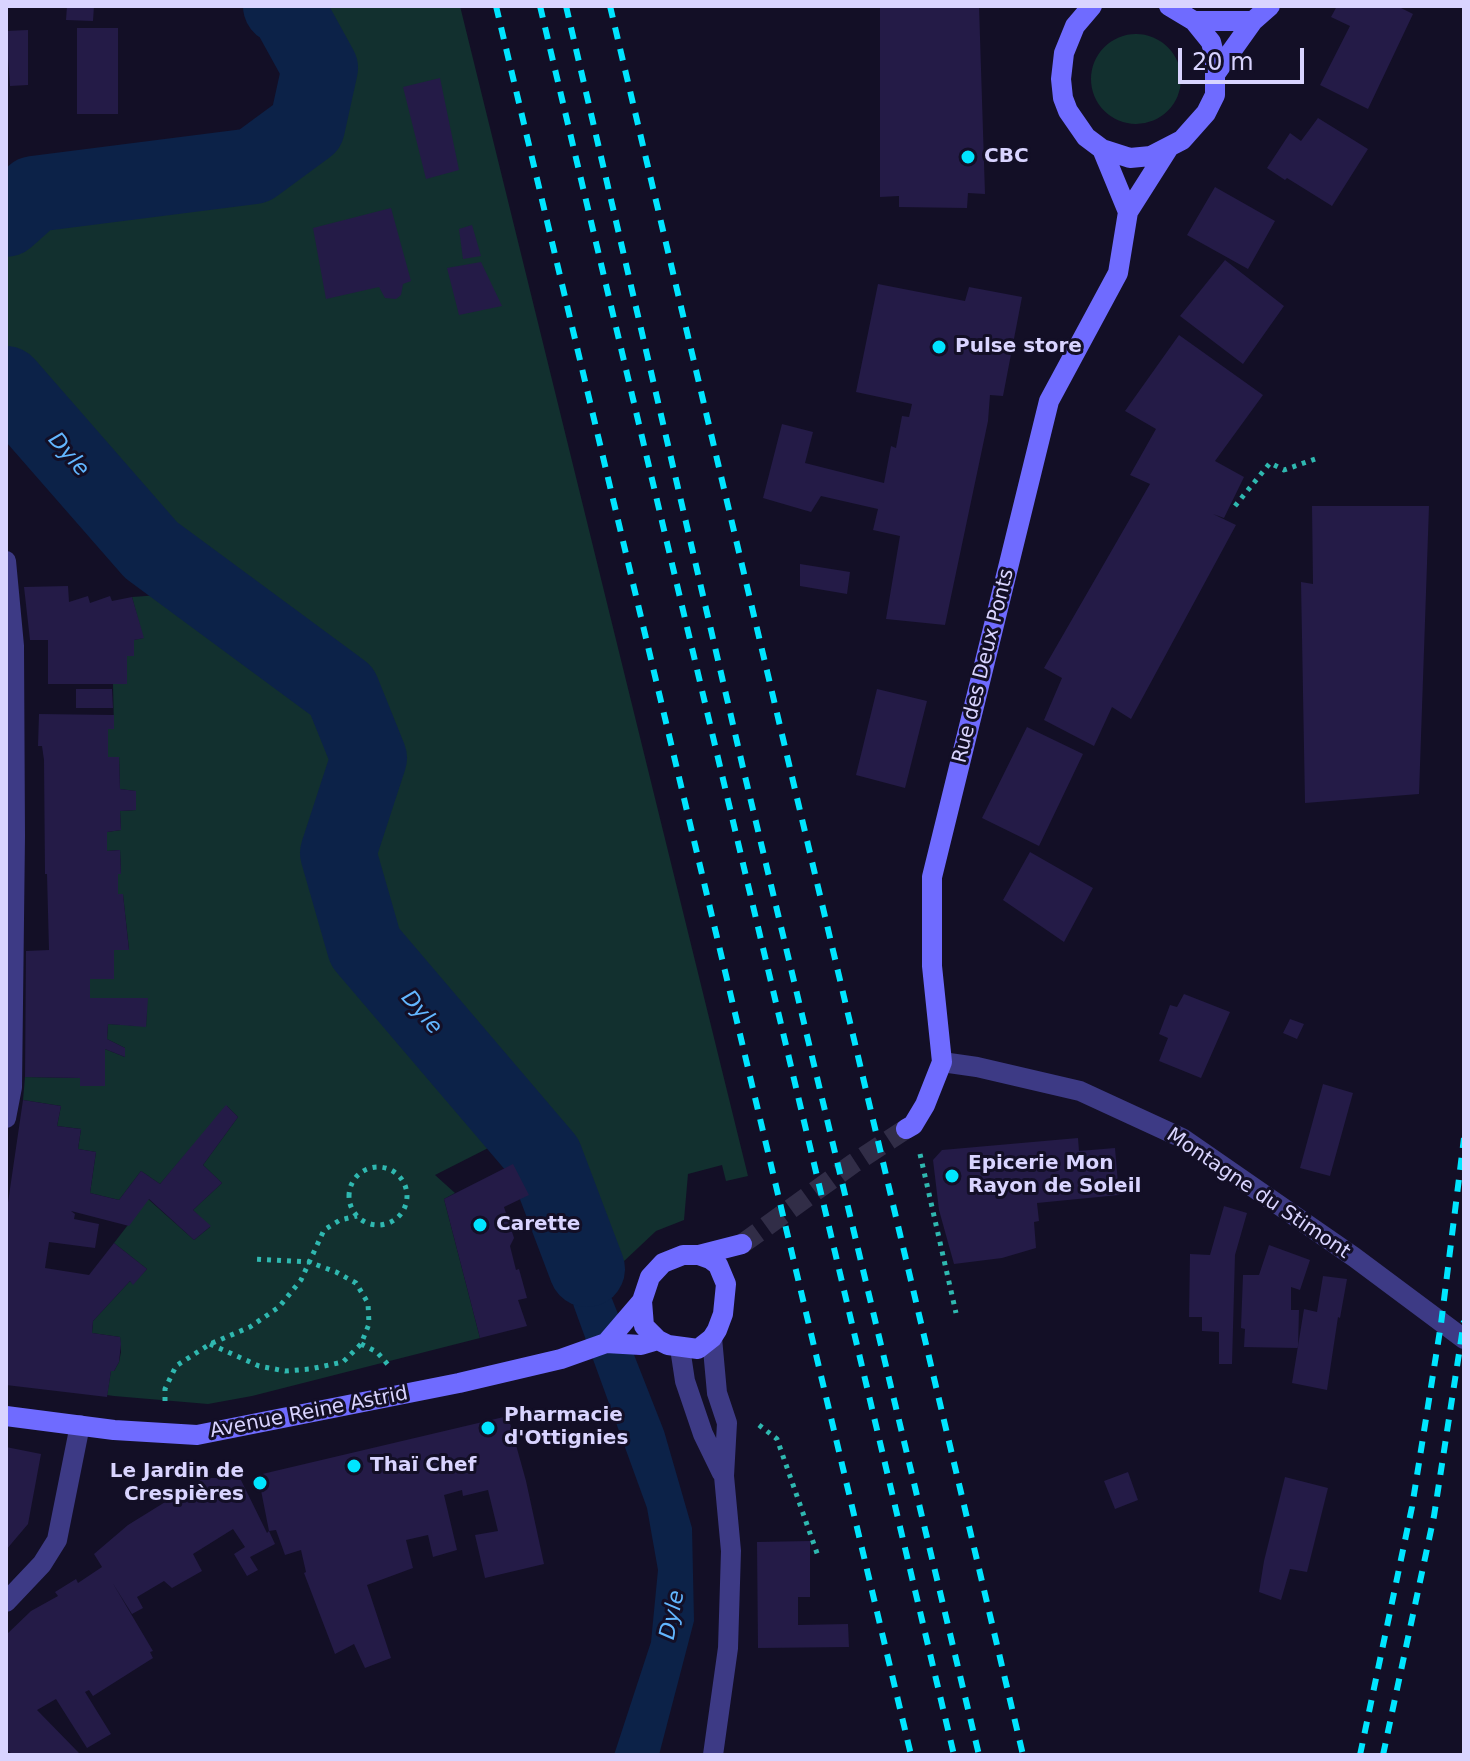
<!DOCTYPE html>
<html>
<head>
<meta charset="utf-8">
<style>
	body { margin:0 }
	#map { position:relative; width:1470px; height:1761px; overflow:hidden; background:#130f26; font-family:"DejaVu Sans",sans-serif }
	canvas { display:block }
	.frame { position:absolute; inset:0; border:8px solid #d9d4ff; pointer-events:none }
	.scale { position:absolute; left:1178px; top:48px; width:126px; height:36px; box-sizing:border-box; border:4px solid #d9d4ff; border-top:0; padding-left:10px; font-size:24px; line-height:28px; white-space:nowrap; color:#d9d4ff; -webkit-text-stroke:6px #130f26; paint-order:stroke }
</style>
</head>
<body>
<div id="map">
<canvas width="1470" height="1761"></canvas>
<div class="frame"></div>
<div class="scale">20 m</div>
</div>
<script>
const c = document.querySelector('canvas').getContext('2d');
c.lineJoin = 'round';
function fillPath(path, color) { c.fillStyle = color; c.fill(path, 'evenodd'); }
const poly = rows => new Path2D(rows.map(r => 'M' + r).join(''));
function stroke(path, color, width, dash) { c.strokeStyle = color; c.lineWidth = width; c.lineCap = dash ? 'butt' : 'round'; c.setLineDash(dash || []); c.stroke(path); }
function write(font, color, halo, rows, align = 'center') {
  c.font = font + ' "DejaVu Sans",sans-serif'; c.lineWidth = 6; c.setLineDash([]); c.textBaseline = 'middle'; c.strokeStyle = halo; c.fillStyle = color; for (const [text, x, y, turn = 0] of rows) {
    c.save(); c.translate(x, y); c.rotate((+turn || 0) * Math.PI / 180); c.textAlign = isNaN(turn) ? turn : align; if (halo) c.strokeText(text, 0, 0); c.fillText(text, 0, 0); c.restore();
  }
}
fillPath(poly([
	[301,6,460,6,748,1176,726,1181,722,1165,688,1174,684,1220,656,1231,605,1279,562,1170,540,1176,506,1139,435,1175,455,1193,444,1199,480,1338,252,1396,208,1404,114,1396,107,1395,111,1371,114,1371,119,1362,121,1352,120,1337,92,1333,93,1321,130,1281,133,1284,147,1269,114,1243,148,1199,194,1240,210,1227,193,1210,222,1183,203,1165,238,1117,227,1106,160,1184,141,1171,119,1200,90,1193,96,1152,78,1149,81,1129,57,1126,61,1106,23,1100,25,1077,80,1078,81,1086,105,1086,105,1049,125,1057,125,1048,107,1039,108,1024,146,1026,147,998,90,998,90,979,114,979,114,950,129,949,123,895,118,894,118,874,121,873,120,850,107,851,107,832,121,830,120,811,136,810,135,791,120,789,119,757,108,757,108,729,114,729,113,684,127,683,127,656,134,655,134,640,143,638,132,597,173,594,141,564,92,437,6,357,6,247,41,215,270,178,327,126,333,67],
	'1091 79a45 45 0 1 1 90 0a45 45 0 1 1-90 0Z'
]), '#12302f');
fillPath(poly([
	[561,1169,664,1431,692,1528,694,1621,659,1755,614,1755,651,1642,658,1570,647,1508,574,1307,540,1176]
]), '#0c2248');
stroke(poly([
	[6,219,34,194,254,166,307,127,320,68,288,10,281,6],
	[6,384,151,550,342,691,369,758,338,853,365,947,545,1158,587,1269]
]), '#0c2248', 76);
fillPath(poly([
	[67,6,94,6,93,21,66,20],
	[880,6,979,6,985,194,968,193,967,208,899,207,899,196,880,197],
	[1337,6,1397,6,1413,14,1368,109,1320,85,1350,26,1331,17],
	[77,28,118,28,118,114,77,114],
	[28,30,28,85,10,86,6,31],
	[440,78,459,170,426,179,403,87],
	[1318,118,1368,149,1332,206,1287,178,1285,180,1267,168,1290,133,1301,141],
	[1215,187,1275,221,1248,269,1187,235],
	[391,208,411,281,403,284,401,295,396,299,385,298,379,287,326,299,313,228],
	[472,225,481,256,463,259,459,229],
	[1225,260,1284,306,1243,364,1180,316],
	[481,262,502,306,459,315,447,268],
	[878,284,965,301,969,287,1022,297,1003,396,990,395,988,421,945,625,886,619,900,536,873,530,878,509,821,496,811,512,763,498,782,424,813,432,805,463,884,483,891,446,896,448,902,416,909,417,912,404,856,392],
	[1179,335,1263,395,1215,461,1244,477,1224,518,1213,514,1236,525,1131,719,1112,707,1094,746,1044,720,1062,678,1044,668,1150,484,1130,475,1156,429,1125,411],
	[1312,506,1429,506,1419,794,1305,803,1301,582,1313,584],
	[800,564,850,572,847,594,800,586],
	[68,586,69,602,88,596,90,603,110,596,112,601,132,597,144,638,134,640,134,656,127,656,127,684,48,684,48,640,30,640,24,587],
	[76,689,112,689,113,708,76,708],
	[877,689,927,701,905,788,856,775],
	[39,714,114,715,114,729,108,729,108,757,119,757,120,789,136,791,136,810,120,811,121,830,107,832,107,851,120,850,121,874,118,874,118,894,123,894,129,950,114,950,114,979,90,979,90,998,148,998,146,1027,108,1024,107,1039,125,1048,125,1057,105,1049,105,1086,80,1086,80,1078,25,1077,26,951,49,950,47,874,45,874,44,760,42,746,38,746],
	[1027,727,1083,754,1039,846,982,818],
	[1030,852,1093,888,1064,942,1003,900],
	[1184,994,1230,1012,1201,1078,1159,1061,1168,1038,1159,1034,1170,1005,1177,1007],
	[1290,1019,1304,1024,1297,1039,1283,1033],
	[1323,1084,1353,1093,1330,1176,1300,1168],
	[23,1100,61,1106,57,1126,81,1129,78,1149,96,1152,90,1193,119,1200,141,1171,160,1184,226,1105,238,1117,203,1165,222,1183,193,1210,211,1226,194,1240,149,1199,129,1226,71,1211,75,1214,74,1219,99,1224,95,1248,49,1242,45,1268,89,1275,114,1243,147,1269,133,1285,130,1281,93,1321,92,1333,120,1337,121,1344,119,1362,114,1371,111,1371,107,1397,6,1385,6,1216],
	[1078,1138,1079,1151,1115,1148,1119,1195,1037,1203,1039,1221,1034,1222,1036,1248,1002,1258,954,1264,939,1210,933,1160,942,1150],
	[513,1164,529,1195,504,1207,514,1238,510,1246,516,1270,519,1269,527,1298,518,1300,527,1326,480,1338,444,1199],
	[1224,1206,1247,1213,1235,1255,1232,1364,1219,1364,1219,1332,1202,1331,1202,1317,1189,1317,1190,1254,1210,1255],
	[1269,1245,1310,1260,1300,1290,1291,1287,1291,1310,1299,1310,1298,1348,1244,1347,1245,1329,1241,1328,1243,1275,1259,1275],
	[1323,1276,1347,1279,1340,1318,1338,1317,1327,1390,1292,1383,1304,1309,1317,1312],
	[508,1416,526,1481,544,1564,485,1578,475,1535,498,1531,488,1490,463,1496,462,1490,444,1495,457,1550,433,1557,428,1535,406,1540,413,1568,367,1585,391,1658,365,1668,354,1644,335,1654,304,1573,306,1572,301,1550,285,1555,276,1530,269,1531,258,1475],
	[6,1447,41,1454,28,1524,6,1550],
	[1128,1472,1138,1500,1115,1509,1104,1481],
	[1285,1477,1328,1488,1307,1572,1290,1569,1281,1600,1259,1592,1264,1561],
	[204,1478,240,1478,267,1533,269,1531,275,1544,250,1557,258,1570,247,1576,234,1554,245,1547,233,1529,193,1554,202,1571,172,1588,164,1581,137,1597,143,1608,132,1614,112,1582,153,1651,150,1652,153,1658,93,1696,89,1690,85,1692,111,1734,87,1748,56,1699,37,1710,79,1753,13,1755,6,1749,6,1635,31,1611,58,1596,55,1592,76,1579,78,1583,102,1567,94,1554,128,1525],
	[810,1541,810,1597,798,1597,798,1625,848,1624,849,1647,758,1648,757,1542]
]), '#241b47');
stroke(poly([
	[742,1244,854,1163,906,1129]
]), '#312d47', 20, [20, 10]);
stroke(poly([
	[1235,506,1270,463,1284,470,1318,458],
	[920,1154,956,1313],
	'349 1196a29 29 0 1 1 58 0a29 29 0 1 1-58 0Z',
	[210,1344,259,1366,285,1371,310,1369,343,1362,361,1344,369,1324,368,1303,356,1283,336,1272,309,1262,254,1259],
	[361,1344,377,1352,389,1366],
	[165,1401,165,1389,176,1366,210,1344,250,1327,279,1307,301,1280,324,1230,340,1220,357,1216],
	[759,1425,777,1439,818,1556]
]), '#2fb8b0', 5, [4, 6]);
stroke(poly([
	[6,561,14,646,15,836,12,1087,6,1118],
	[942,1062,977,1067,1080,1091,1182,1138,1354,1257,1464,1339],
	[712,1338,717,1393,727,1423,724,1476,731,1551,728,1648,713,1755],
	[680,1348,685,1381,703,1434,722,1473],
	[6,1602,42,1564,57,1540,80,1425]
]), '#3d3a85', 20);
stroke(poly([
	[1092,6,1075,26,1064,53,1061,79,1063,98,1068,111,1086,137,1102,149,1130,158,1151,156,1182,140,1206,113,1215,95,1215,58,1211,42,1194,21,1169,6],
	[1194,21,1253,21],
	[1216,73,1253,21,1270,6],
	[1102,149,1128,212],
	[906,1129,913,1125,925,1105,942,1062,932,966,932,877,1049,401,1118,273,1128,212,1168,149],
	[683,1255,699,1255,710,1259,718,1265,726,1284,723,1314,717,1330,712,1338,698,1349,668,1345,658,1340,644,1326,642,1301,650,1277,663,1263,683,1255],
	[699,1255,742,1244],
	[606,1343,642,1301],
	[6,1416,114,1430,197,1435,459,1383,561,1359,606,1343,641,1345,658,1340]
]), '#6f6bff', 20);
stroke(poly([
	[496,6,911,1755],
	[540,6,954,1755],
	[566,6,744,772,979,1755],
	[610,6,1023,1755],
	[1360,1755,1412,1507,1441,1324,1464,1138],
	[1383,1755,1434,1516,1464,1321]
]), '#00e5ff', 6, [12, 10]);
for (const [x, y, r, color] of [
	[968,157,8,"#00e5ff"],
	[939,347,8,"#00e5ff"],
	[952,1176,8,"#00e5ff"],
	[480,1225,8,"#00e5ff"],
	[488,1428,8,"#00e5ff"],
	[354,1466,8,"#00e5ff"],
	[260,1483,8,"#00e5ff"]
]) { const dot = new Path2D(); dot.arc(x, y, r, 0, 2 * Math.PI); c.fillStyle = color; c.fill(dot); stroke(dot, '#130f26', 3); }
write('bold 20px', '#d9d4ff', '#130f26', [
	["CBC",984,157],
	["Pulse store",955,347],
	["Epicerie Mon",968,1164],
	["Rayon de Soleil",968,1187],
	["Carette",496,1225],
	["Pharmacie",504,1416],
	["d'Ottignies",504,1439],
	["Thaï Chef",370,1466],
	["Le Jardin de",244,1472,"right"],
	["Crespières",244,1495,"right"]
], 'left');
write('20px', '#d9d4ff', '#130f26', [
	["Rue des Deux Ponts",984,666,-76],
	["Montagne du Stimont",1258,1194,34],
	["Avenue Reine Astrid",309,1413,-11]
]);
write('italic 22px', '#62b6ff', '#130f26', [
	["Dyle",68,455,49],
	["Dyle",421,1013,49],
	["Dyle",673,1615,-78]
]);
</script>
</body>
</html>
